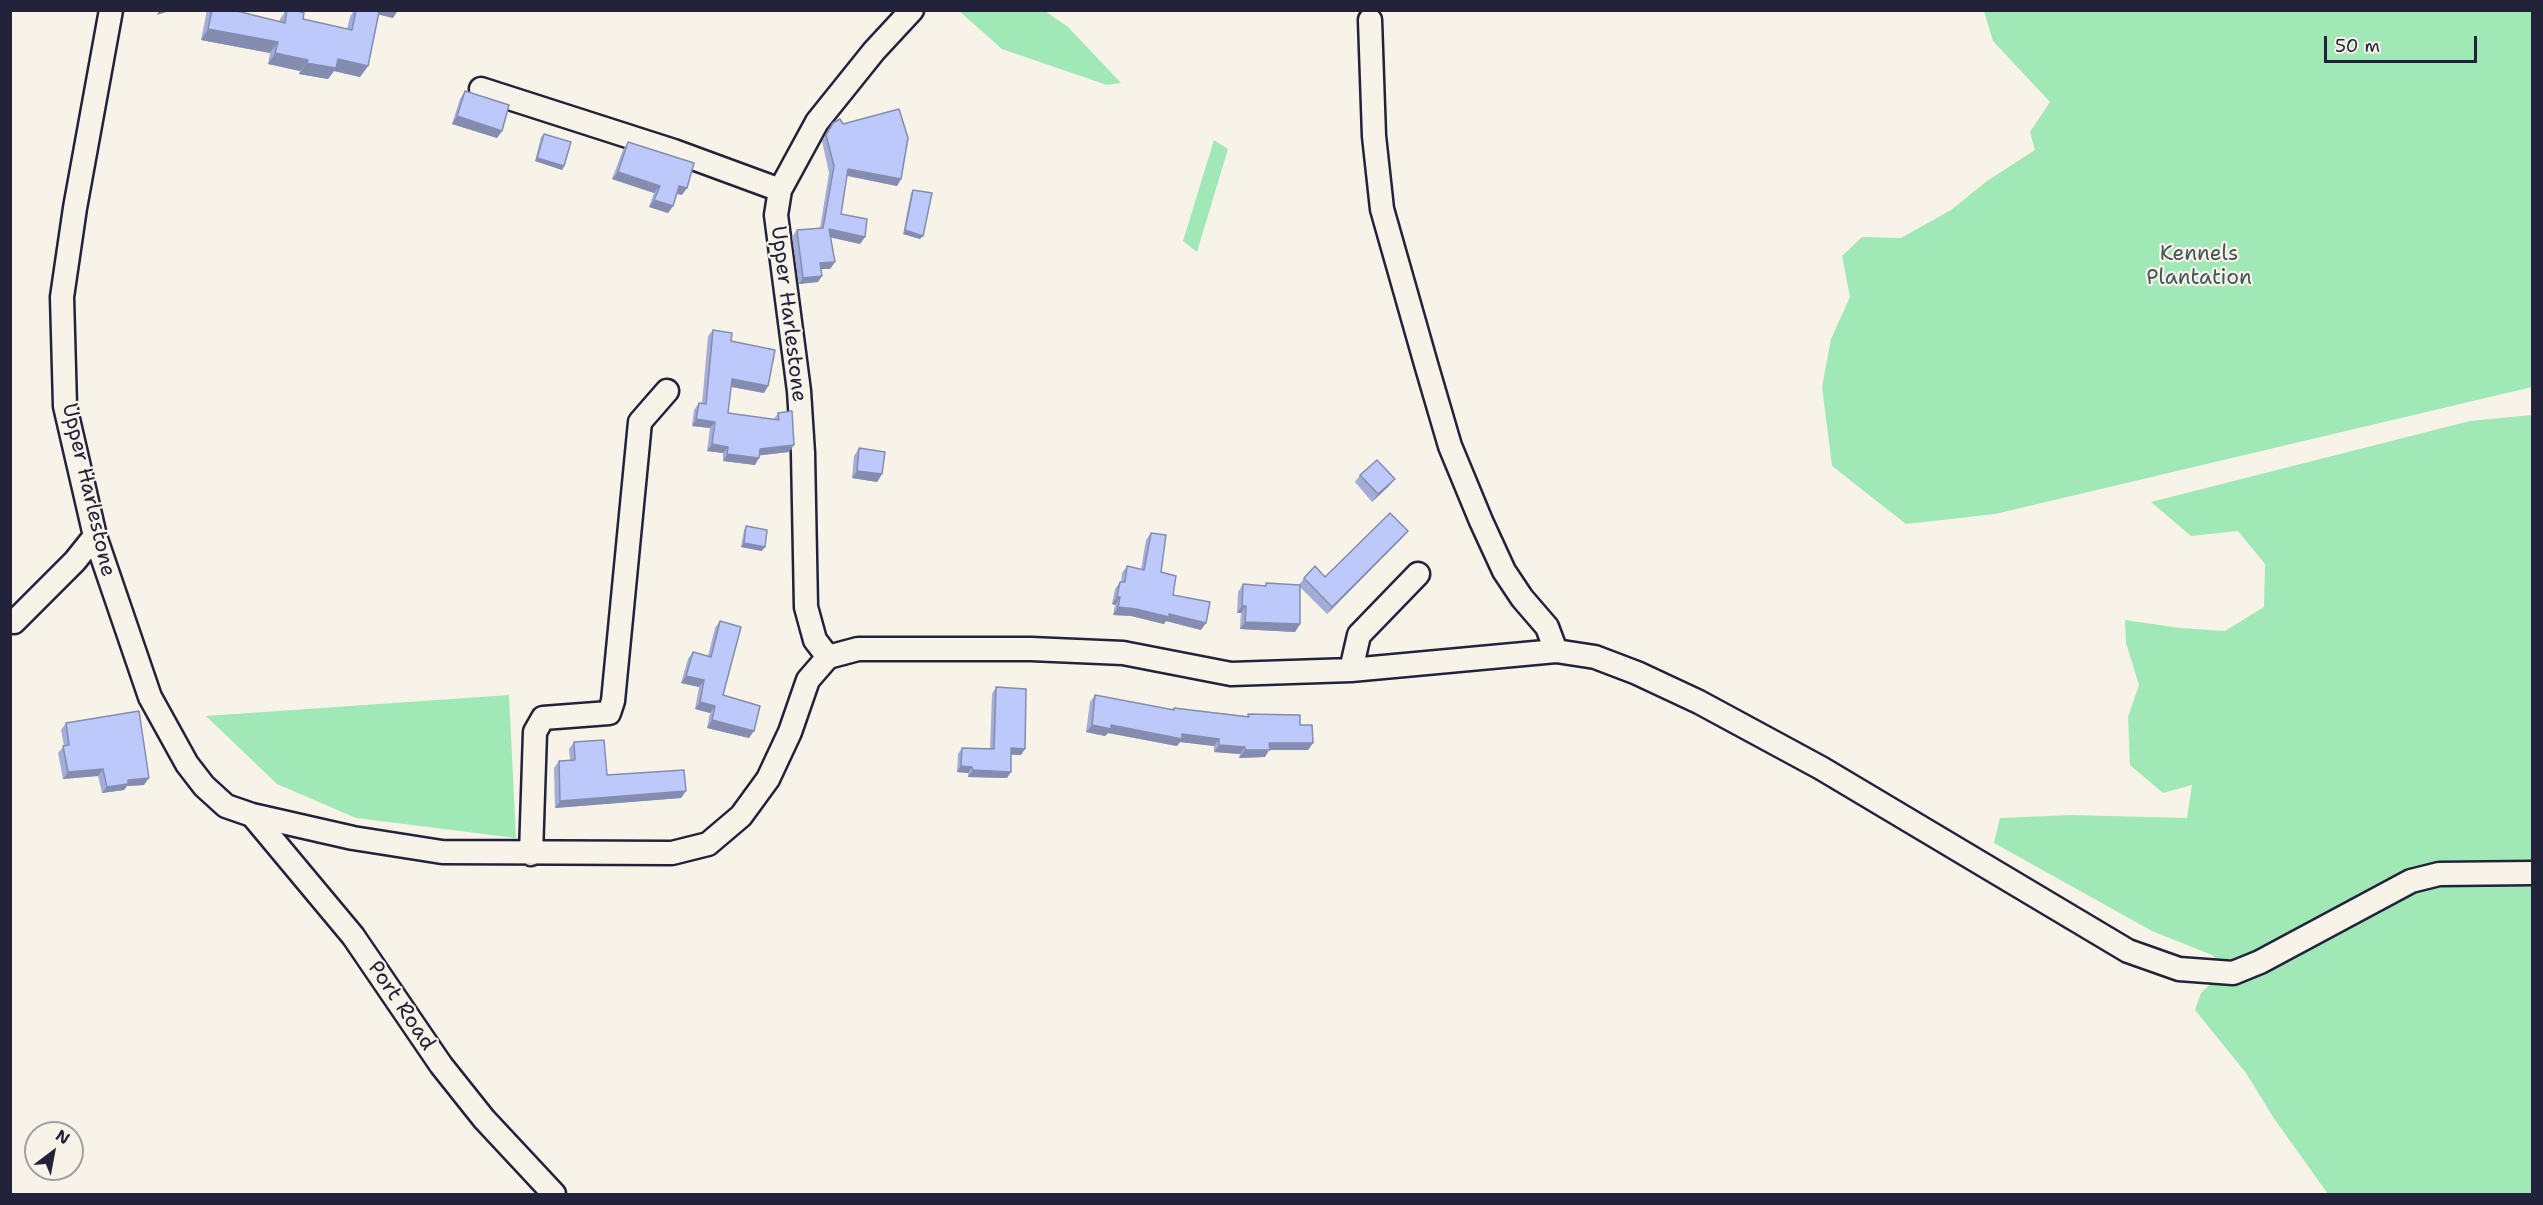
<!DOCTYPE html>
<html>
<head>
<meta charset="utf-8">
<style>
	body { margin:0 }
	#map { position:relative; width:2543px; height:1205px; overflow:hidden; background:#f7f3e8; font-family:"Shantell Sans",sans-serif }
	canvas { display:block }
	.frame { position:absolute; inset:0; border:12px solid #22223b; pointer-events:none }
	.north { position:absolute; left:24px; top:1121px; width:60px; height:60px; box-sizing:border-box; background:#f7f3e8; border:2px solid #a29fa3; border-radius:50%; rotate:32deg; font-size:16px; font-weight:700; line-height:24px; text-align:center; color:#22223b }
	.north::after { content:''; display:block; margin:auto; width:21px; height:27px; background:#22223b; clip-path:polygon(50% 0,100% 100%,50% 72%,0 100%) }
	.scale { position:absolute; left:2324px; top:36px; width:153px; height:27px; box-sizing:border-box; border:3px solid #22223b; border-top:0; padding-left:8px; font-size:18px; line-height:21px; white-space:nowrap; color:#22223b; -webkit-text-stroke:4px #f7f3e8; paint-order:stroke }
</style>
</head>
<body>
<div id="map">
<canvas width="2543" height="1205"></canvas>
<div class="frame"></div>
<div class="north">N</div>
<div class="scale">50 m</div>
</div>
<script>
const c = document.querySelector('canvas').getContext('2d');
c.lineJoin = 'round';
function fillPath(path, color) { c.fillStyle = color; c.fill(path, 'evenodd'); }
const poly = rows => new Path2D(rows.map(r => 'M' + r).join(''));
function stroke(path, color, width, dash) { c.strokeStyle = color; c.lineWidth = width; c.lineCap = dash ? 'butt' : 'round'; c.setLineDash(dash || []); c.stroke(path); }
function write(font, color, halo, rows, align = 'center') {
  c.font = font + ' "Shantell Sans",sans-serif'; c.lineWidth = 4.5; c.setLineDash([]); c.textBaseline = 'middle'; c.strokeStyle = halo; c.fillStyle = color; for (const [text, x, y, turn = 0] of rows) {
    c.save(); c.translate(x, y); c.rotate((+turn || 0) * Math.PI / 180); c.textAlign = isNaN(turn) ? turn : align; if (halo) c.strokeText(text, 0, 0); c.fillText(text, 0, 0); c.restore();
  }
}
fillPath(poly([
	[1024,11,1045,11,1068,27,1121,83,1107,85,1002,49,959,11],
	[1984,11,2532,11,2532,387,1995,514,1906,524,1832,466,1822,387,1831,339,1850,297,1842,256,1862,237,1901,238,1951,210,1987,181,2035,150,2030,132,2050,102,1993,41],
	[1214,140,1228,149,1197,252,1183,241],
	[2532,415,2532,1194,2328,1194,2273,1117,2246,1073,2195,1010,2201,993,2214,981,2221,964,2212,955,2152,931,1994,843,2000,818,2071,815,2187,818,2192,785,2163,793,2130,765,2128,717,2139,685,2126,643,2125,620,2180,628,2225,631,2264,607,2265,564,2238,531,2191,536,2151,502,2470,421],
	[509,695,516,838,356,818,277,784,206,716]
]), '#a0e8b6');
const minor = poly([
	[111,10,75,208,62,297,65,406,95,536,150,697,187,764,204,786,226,806,252,815,353,838,442,852,672,853,708,844,741,816,768,779,790,732,808,680,828,657,858,649,1031,649,1123,653,1231,674,1351,670,1556,651,1595,657,1637,673,1699,702,1821,768,2128,951,2179,969,2233,973,2260,962,2411,881,2439,874,2532,873],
	[1370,20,1374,136,1382,209,1426,364,1450,446,1481,521,1504,571,1522,598,1547,627,1556,651],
	[481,89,674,151,780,190],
	[14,622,75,561,95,536],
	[828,657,815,640,806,607,803,453,799,391,776,215,780,190,817,122,874,51,912,10],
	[1351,670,1359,635,1418,574],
	[252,815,353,936,441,1065,484,1119,554,1194],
	[531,854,535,732,543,718,609,713,613,701,640,422,667,391]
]);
stroke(minor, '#22223b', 27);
stroke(minor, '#f7f3e8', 22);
fillPath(poly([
	[207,10,233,10,279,22,280,19,286,10,295,10,303,19,347,29,350,17,354,10,398,10,393,18,378,14,368,66,360,77,334,71,328,79,299,74,300,71,268,64,270,53,201,40],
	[465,91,502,131,497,138,452,124,460,99],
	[833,123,843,124,901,179,897,186,847,176,841,214,865,237,860,244,830,237,835,262,830,269,821,269,818,282,799,284,792,237,797,230,820,228,829,173,822,141],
	[544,134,564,166,562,170,535,161,541,137],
	[628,142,682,195,677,194,673,206,668,213,649,207,654,193,612,179,623,150],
	[913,190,920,239,903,234,911,193],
	[713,330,731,341,768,386,764,393,731,387,728,413,774,419,778,413,789,452,760,455,755,465,723,461,723,453,707,451,710,428,692,426,694,410,699,403,702,404,708,336],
	[859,448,882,474,877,482,852,478,854,456],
	[1360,475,1395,479,1389,486,1372,502,1355,482],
	[746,526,762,551,741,547,744,530],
	[1408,531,1402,538,1327,614,1300,587,1300,624,1295,632,1240,629,1241,613,1237,613,1238,592,1243,584,1265,586,1266,583,1299,585,1304,578,1325,577],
	[1151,533,1161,572,1173,595,1201,630,1166,621,1164,624,1131,616,1113,615,1115,605,1112,604,1115,589,1120,582,1121,582,1122,573,1127,566,1141,569,1146,540],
	[720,621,723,695,749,738,707,728,710,713,695,709,699,687,681,683,688,659,693,652,708,656,715,628],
	[996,687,1021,755,1011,755,1007,778,968,777,968,773,957,772,958,754,962,748,990,748,992,694],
	[1095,695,1173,710,1174,708,1247,716,1248,714,1300,725,1313,743,1308,750,1269,750,1265,757,1239,758,1240,754,1214,752,1214,746,1180,742,1177,746,1108,733,1105,736,1086,732,1090,702],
	[66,723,144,785,127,786,124,790,102,793,98,776,63,779,58,753,64,746,61,730],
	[574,742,607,775,686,791,681,798,555,808,554,768,559,761,570,760,569,749]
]), '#a3add7');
fillPath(poly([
	[159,10,173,10,157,15],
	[369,10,398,10,393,18,368,12],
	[208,29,278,42,270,53,201,40],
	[275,53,308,60,300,71,268,64],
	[338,59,368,66,360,77,334,71,328,79,299,74,306,63],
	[457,116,502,131,497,138,452,124],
	[537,158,564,166,562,170,535,161],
	[848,169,901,179,897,186,844,175],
	[618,172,660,186,654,193,612,179],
	[679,186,687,188,682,195,674,193],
	[654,200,673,206,668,213,649,207],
	[829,229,865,237,860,244,824,236],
	[905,230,923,236,920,239,903,234],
	[835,262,830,269,815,269,820,263],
	[822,276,818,282,799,284,803,278],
	[732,379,768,386,764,393,727,386],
	[696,419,715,422,710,428,692,426],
	[712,444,728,447,723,453,707,451],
	[794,445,789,452,755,456,760,449],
	[727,454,759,458,755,465,723,461],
	[857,471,882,474,877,482,852,478],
	[1395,479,1389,486,1372,502,1378,494],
	[1408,531,1402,538,1327,614,1332,607],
	[744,543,765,547,762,551,741,547],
	[1117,597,1120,597,1115,605,1112,604],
	[1242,606,1246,606,1241,613,1237,613],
	[1118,607,1136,609,1169,614,1206,623,1201,630,1166,621,1164,624,1131,616,1113,615],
	[1245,622,1300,624,1295,632,1240,629],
	[686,676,704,680,699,687,681,683],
	[700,702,715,706,710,713,695,709],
	[712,720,754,731,749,738,707,728],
	[1092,725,1111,725,1219,739,1214,746,1180,742,1177,746,1108,733,1105,736,1086,732],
	[1269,743,1313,743,1308,750,1269,750,1265,757,1239,758,1245,750],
	[1219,745,1245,747,1240,754,1214,752],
	[1011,748,1025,749,1021,755,1007,754],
	[961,766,972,767,968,773,957,772],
	[103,769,98,776,63,779,68,772],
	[973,770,1011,772,1007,778,968,777],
	[149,778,144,785,127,786,124,790,102,793,107,787,128,780],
	[686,791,681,798,555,808,560,801]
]), '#848daf');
const building = poly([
	[212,10,233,10,285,23,287,10,295,10,304,13,303,19,352,30,356,10,375,10,379,12,368,66,338,59,336,68,306,63,308,60,275,53,278,42,208,29,212,10],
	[465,91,509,105,502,131,457,116,465,91],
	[899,109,908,138,901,179,848,169,841,214,867,219,865,237,829,229,835,262,820,263,822,276,803,278,797,230,823,228,834,166,826,135,833,123,840,119,843,124,899,109],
	[544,134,571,142,564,166,537,158,544,134],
	[628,142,694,163,687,188,679,186,673,206,654,200,660,186,618,172,628,142],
	[913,190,932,193,923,236,905,230,913,190],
	[713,330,732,333,731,341,775,350,768,386,732,379,728,413,779,420,778,413,792,411,794,445,760,449,759,458,727,454,728,447,712,444,715,422,696,419,699,403,706,404,713,330],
	[859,448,885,452,882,474,857,471,859,448],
	[1377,460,1395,479,1378,494,1360,475,1377,460],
	[1390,513,1408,531,1332,607,1304,578,1315,566,1325,577,1390,513],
	[746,526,767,530,765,547,744,543,746,526],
	[1151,533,1166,535,1161,572,1176,576,1173,595,1210,602,1206,623,1169,614,1169,617,1136,609,1118,607,1120,597,1117,597,1120,582,1125,582,1127,566,1144,570,1151,533],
	[1266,583,1300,585,1300,624,1245,622,1246,606,1242,606,1243,584,1266,586,1266,583],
	[720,621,741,627,723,695,760,706,754,731,712,720,715,706,700,702,704,680,686,676,693,652,711,657,720,621],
	[996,687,1026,689,1025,749,1011,748,1011,772,973,770,972,767,961,766,962,748,994,749,996,687],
	[1095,695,1174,710,1174,708,1249,717,1248,714,1300,715,1300,725,1312,725,1313,743,1269,743,1270,750,1245,750,1245,747,1219,745,1219,739,1182,734,1182,739,1111,725,1111,729,1092,725,1095,695],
	[139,711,149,778,128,780,128,784,107,787,103,769,68,772,63,746,69,745,66,723,139,711],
	[604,740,607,775,684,770,686,791,560,801,559,761,575,760,574,742,604,740]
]);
fillPath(building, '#bdc9fa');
stroke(building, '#848daf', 1.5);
write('21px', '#42545a', '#f7f3e8', [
	["Kennels",2199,255],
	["Plantation",2199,279]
]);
write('21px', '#22223b', '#f7f3e8', [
	["Upper Harlestone",788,314,83],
	["Upper Harlestone",88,490,77],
	["Port Road",401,1006,56]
]);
</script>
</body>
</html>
